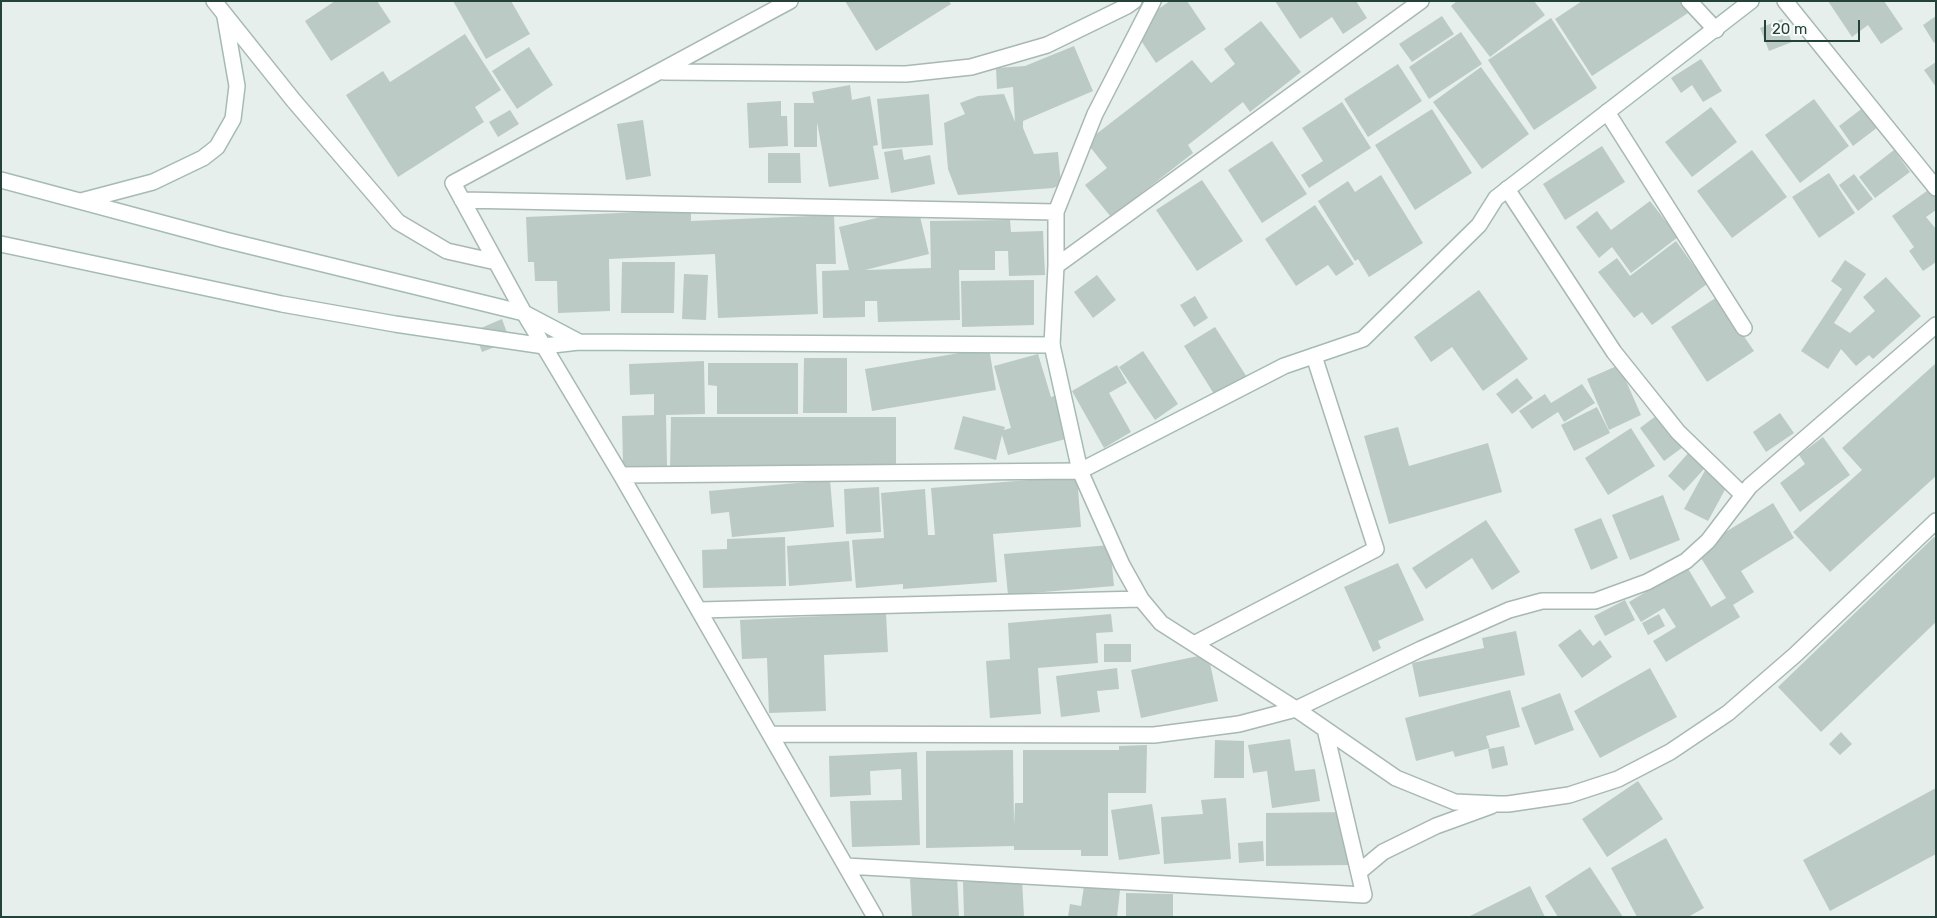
<!DOCTYPE html>
<html>
<head>
<meta charset="utf-8">
<style>
	body { margin:0 }
	#map { position:relative; width:1937px; height:918px; overflow:hidden; background:#e6efeb; font-family:Rubik,sans-serif }
	canvas { display:block }
	.frame { position:absolute; inset:0; border:2px solid #24423a; pointer-events:none }
	.scale { position:absolute; left:1764px; top:20px; width:96px; height:22px; box-sizing:border-box; border:2px solid #24423a; border-top:0; padding-left:6px; font-size:15px; line-height:18px; white-space:nowrap; color:#24423a; -webkit-text-stroke:4px #f7fbf9; paint-order:stroke }
</style>
</head>
<body>
<div id="map">
<canvas width="1937" height="918"></canvas>
<div class="frame"></div>
<div class="scale">20 m</div>
</div>
<script>
const c = document.querySelector('canvas').getContext('2d');
c.lineJoin = 'round';
function fillPath(path, color) { c.fillStyle = color; c.fill(path, 'evenodd'); }
const poly = rows => new Path2D(rows.map(r => 'M' + r).join(''));
function stroke(path, color, width, dash) { c.strokeStyle = color; c.lineWidth = width; c.lineCap = dash ? 'butt' : 'round'; c.setLineDash(dash || []); c.stroke(path); }
fillPath(poly([
	[335,1,377,1,391,22,331,61,305,21],
	[453,1,511,1,530,34,486,59],
	[845,1,949,1,951,4,876,51],
	[1170,1,1187,1,1206,29,1156,63,1132,27],
	[1275,1,1356,1,1367,18,1343,34,1332,17,1300,39],
	[1457,1,1534,1,1545,15,1490,57,1451,6],
	[1582,1,1680,1,1688,13,1592,76,1555,19],
	[1828,1,1884,1,1903,29,1881,44,1868,25,1852,37],
	[1442,16,1454,34,1412,62,1399,44],
	[1936,16,1936,41,1934,43,1923,25],
	[1551,18,1597,88,1534,130,1488,60],
	[1782,19,1792,42,1769,51,1760,28],
	[1261,21,1301,72,1250,112,1243,102,1188,145,1193,153,1111,217,1085,185,1107,168,1086,142,1192,60,1211,83,1235,64,1224,49],
	[1461,32,1482,64,1429,99,1409,67],
	[465,34,501,90,475,107,484,122,398,177,346,95,383,71,390,82],
	[1074,46,1093,91,1023,121,1023,128,1034,154,1058,152,1061,185,1053,188,958,195,948,169,944,123,965,114,960,103,978,96,1004,94,1015,122,1013,87,997,89,996,68,1025,66],
	[529,47,553,85,517,109,492,71],
	[1701,59,1722,91,1703,102,1692,85,1681,93,1671,78],
	[1936,62,1936,87,1924,70],
	[1398,64,1422,101,1368,137,1344,99],
	[1481,67,1529,134,1482,169,1433,102],
	[850,85,852,100,870,96,878,145,873,146,879,179,829,187,817,122,817,147,794,147,794,103,814,103,812,92],
	[929,94,933,145,882,149,877,99],
	[1814,99,1849,146,1800,183,1765,135],
	[781,101,781,116,787,116,788,146,749,148,747,103],
	[1342,102,1371,148,1309,188,1301,175,1323,161,1302,128],
	[1711,107,1737,142,1692,177,1665,142],
	[1864,107,1878,127,1853,146,1839,126],
	[1432,109,1472,173,1415,210,1375,145],
	[510,110,519,124,498,137,489,122],
	[643,120,651,176,626,180,617,124],
	[1272,141,1307,194,1262,223,1228,170],
	[1602,146,1625,182,1565,220,1543,184],
	[902,149,904,160,930,155,935,184,891,193,884,152],
	[1752,150,1787,197,1732,238,1697,191],
	[1894,150,1910,172,1875,198,1859,177],
	[768,153,800,153,801,183,768,183],
	[1829,173,1855,213,1819,238,1792,197],
	[1854,174,1873,199,1858,211,1839,185],
	[1381,175,1423,243,1369,277,1358,259,1355,261,1318,201,1348,181,1355,192],
	[1202,180,1243,241,1197,271,1156,210],
	[1931,188,1936,194,1936,210,1926,217,1936,229,1936,262,1923,271,1909,251,1914,247,1892,216],
	[1650,201,1678,237,1631,273,1612,247,1599,258,1576,227,1597,211,1611,230],
	[1315,205,1354,264,1336,276,1328,265,1296,286,1265,239],
	[918,208,929,254,865,270,931,268,930,221,1010,220,1011,232,1043,231,1045,275,1009,276,1008,251,995,251,995,270,959,270,960,320,878,322,877,301,865,301,865,317,823,318,822,271,849,270,839,227],
	[691,210,691,221,834,215,836,264,816,264,818,314,718,318,715,254,609,259,610,311,558,313,557,281,535,281,534,262,528,262,526,217],
	[1676,241,1707,284,1652,325,1642,312,1634,318,1598,272,1617,258,1630,276],
	[1845,260,1866,274,1834,323,1850,333,1875,311,1863,297,1886,277,1921,316,1873,359,1869,355,1856,366,1841,349,1828,369,1801,351,1842,289,1831,281],
	[622,262,675,262,674,313,621,313],
	[684,274,708,275,706,320,682,319],
	[1097,275,1116,300,1093,318,1074,292],
	[1034,280,1034,325,962,327,961,281],
	[1479,290,1528,359,1483,391,1452,347,1431,362,1414,337],
	[1195,296,1208,318,1194,327,1180,305],
	[1717,297,1754,351,1707,382,1671,327],
	[502,319,510,341,482,352,474,331],
	[1215,327,1250,382,1219,402,1184,346],
	[989,348,996,390,872,411,865,369],
	[1143,351,1178,404,1155,420,1119,367],
	[1038,354,1051,397,1057,395,1069,438,1008,455,1002,435,996,460,954,449,963,416,1005,427,1004,430,1011,428,994,366],
	[804,358,847,358,847,413,803,413],
	[704,361,705,414,666,415,667,466,623,467,622,416,654,415,654,394,630,395,629,364],
	[708,363,798,363,798,414,717,414,717,386,708,385],
	[1936,363,1936,476,1830,572,1793,532,1862,470,1842,448],
	[1117,365,1127,383,1109,393,1131,432,1104,448,1072,391],
	[1619,365,1641,415,1609,430,1587,379],
	[1517,378,1533,398,1512,414,1496,394],
	[1582,384,1595,403,1564,422,1558,412,1532,429,1519,411,1545,394,1551,403],
	[1669,406,1694,439,1664,461,1640,428],
	[1597,407,1610,433,1574,451,1561,425],
	[1780,413,1794,433,1766,452,1753,432],
	[671,417,896,417,896,469,670,469],
	[1398,427,1409,466,1488,443,1502,492,1389,524,1364,436],
	[1631,428,1655,466,1608,495,1585,458],
	[1823,437,1850,475,1800,512,1780,483,1805,464,1799,455],
	[1697,443,1714,458,1684,491,1668,476],
	[1709,463,1733,475,1708,521,1684,509],
	[1077,476,1081,527,993,534,997,582,903,589,903,584,856,588,852,540,884,538,881,493,925,489,928,535,935,535,931,488],
	[830,480,834,527,732,537,729,512,711,514,709,491],
	[879,487,881,532,846,534,844,489],
	[1663,495,1680,540,1630,560,1612,515],
	[1773,503,1794,538,1741,571,1754,592,1733,605,1740,617,1666,662,1653,641,1676,627,1664,608,1641,622,1629,602,1687,567,1711,607,1726,598,1696,550],
	[1601,518,1618,558,1591,570,1574,529],
	[1486,520,1520,572,1492,590,1472,558,1426,589,1412,568],
	[785,537,786,586,703,588,702,550,727,549,727,539],
	[1934,537,1936,539,1936,622,1821,732,1778,687],
	[849,541,852,581,789,586,787,546],
	[1110,545,1114,586,1008,595,1004,554],
	[1398,563,1424,620,1378,641,1381,648,1373,652,1344,587],
	[1625,600,1635,620,1605,636,1594,616],
	[886,613,888,652,824,655,826,711,769,713,767,658,742,659,740,620],
	[1111,614,1113,632,1096,633,1098,663,1038,668,1041,714,990,718,986,661,1010,659,1008,623],
	[1659,614,1665,626,1648,635,1642,623],
	[1580,629,1593,646,1600,640,1612,657,1582,678,1558,645],
	[1516,631,1525,675,1419,697,1412,663,1484,648,1482,638],
	[1104,644,1131,644,1131,662,1104,662],
	[1208,654,1218,701,1141,718,1131,670],
	[1117,668,1119,689,1097,691,1100,712,1061,717,1056,676],
	[1650,668,1677,717,1600,758,1574,711],
	[1510,690,1520,727,1486,736,1490,748,1455,757,1453,751,1416,761,1405,718],
	[1560,693,1574,730,1535,745,1521,708],
	[1841,732,1852,744,1840,755,1829,744],
	[1290,739,1295,771,1315,769,1320,801,1272,808,1267,771,1253,773,1248,745],
	[1215,740,1244,741,1244,778,1214,778],
	[1147,745,1146,793,1108,793,1108,856,1081,856,1081,850,1014,850,1014,846,926,848,926,751,1013,750,1014,826,1015,803,1023,803,1023,750,1119,750,1119,746],
	[1504,746,1508,765,1492,769,1488,749],
	[917,752,920,845,852,847,850,801,902,800,901,769,870,771,871,795,830,797,829,756],
	[1638,781,1663,819,1607,857,1582,819],
	[1936,788,1936,854,1830,911,1803,860],
	[1226,798,1231,859,1164,864,1161,817,1203,814,1201,800],
	[1152,804,1160,854,1119,860,1111,810],
	[1350,812,1350,865,1266,866,1266,813],
	[1666,838,1704,908,1688,917,1637,917,1611,868],
	[1263,841,1264,861,1239,863,1238,843],
	[1590,867,1623,917,1558,917,1545,896],
	[957,875,959,917,912,917,910,879],
	[1022,879,1024,917,964,917,963,882],
	[1084,886,1120,890,1117,917,1068,917,1070,904,1081,906],
	[1530,886,1545,917,1468,917],
	[1126,893,1173,894,1173,917,1126,917]
]), '#bbcac4');
const street = poly([
	[214,1,294,101,398,222,447,251,496,262],
	[790,1,453,183,524,313,621,475,875,917],
	[1689,1,1716,30],
	[1785,1,1936,188],
	[664,72,906,74,971,67,1047,45,1127,6,1134,1],
	[1607,112,1744,328],
	[1507,189,1614,352,1678,432,1743,495],
	[462,200,1056,212],
	[1056,266,1421,1],
	[1052,345,1056,266,1056,212,1095,114,1153,1],
	[621,475,1080,471,1122,565,1141,599,1161,623,1296,709,1396,778,1455,802,1498,804,1508,804,1569,795,1618,779,1670,752,1728,713,1795,655,1936,521],
	[699,610,1141,599],
	[1194,644,1376,549,1314,356],
	[770,734,1154,735,1239,724,1296,709,1421,649,1509,610,1542,601,1595,601,1647,582,1686,561,1708,541,1750,486,1936,325],
	[846,866,1364,895,1325,729],
	[1359,872,1383,852,1436,826,1491,806]
]);
const secondary = poly([
	[1,180,225,240,524,313,579,342],
	[81,201,153,182,203,158,217,147,233,119,237,86,225,17],
	[1,244,282,304,395,324,544,346,579,342,1052,345,1080,471,1284,366,1363,339,1479,225,1496,198,1751,1]
]);
stroke(street, '#a8b8b2', 18);
stroke(secondary, '#a4bbb3', 18);
stroke(street, '#fff', 15);
stroke(secondary, '#fff', 15);
</script>
</body>
</html>
